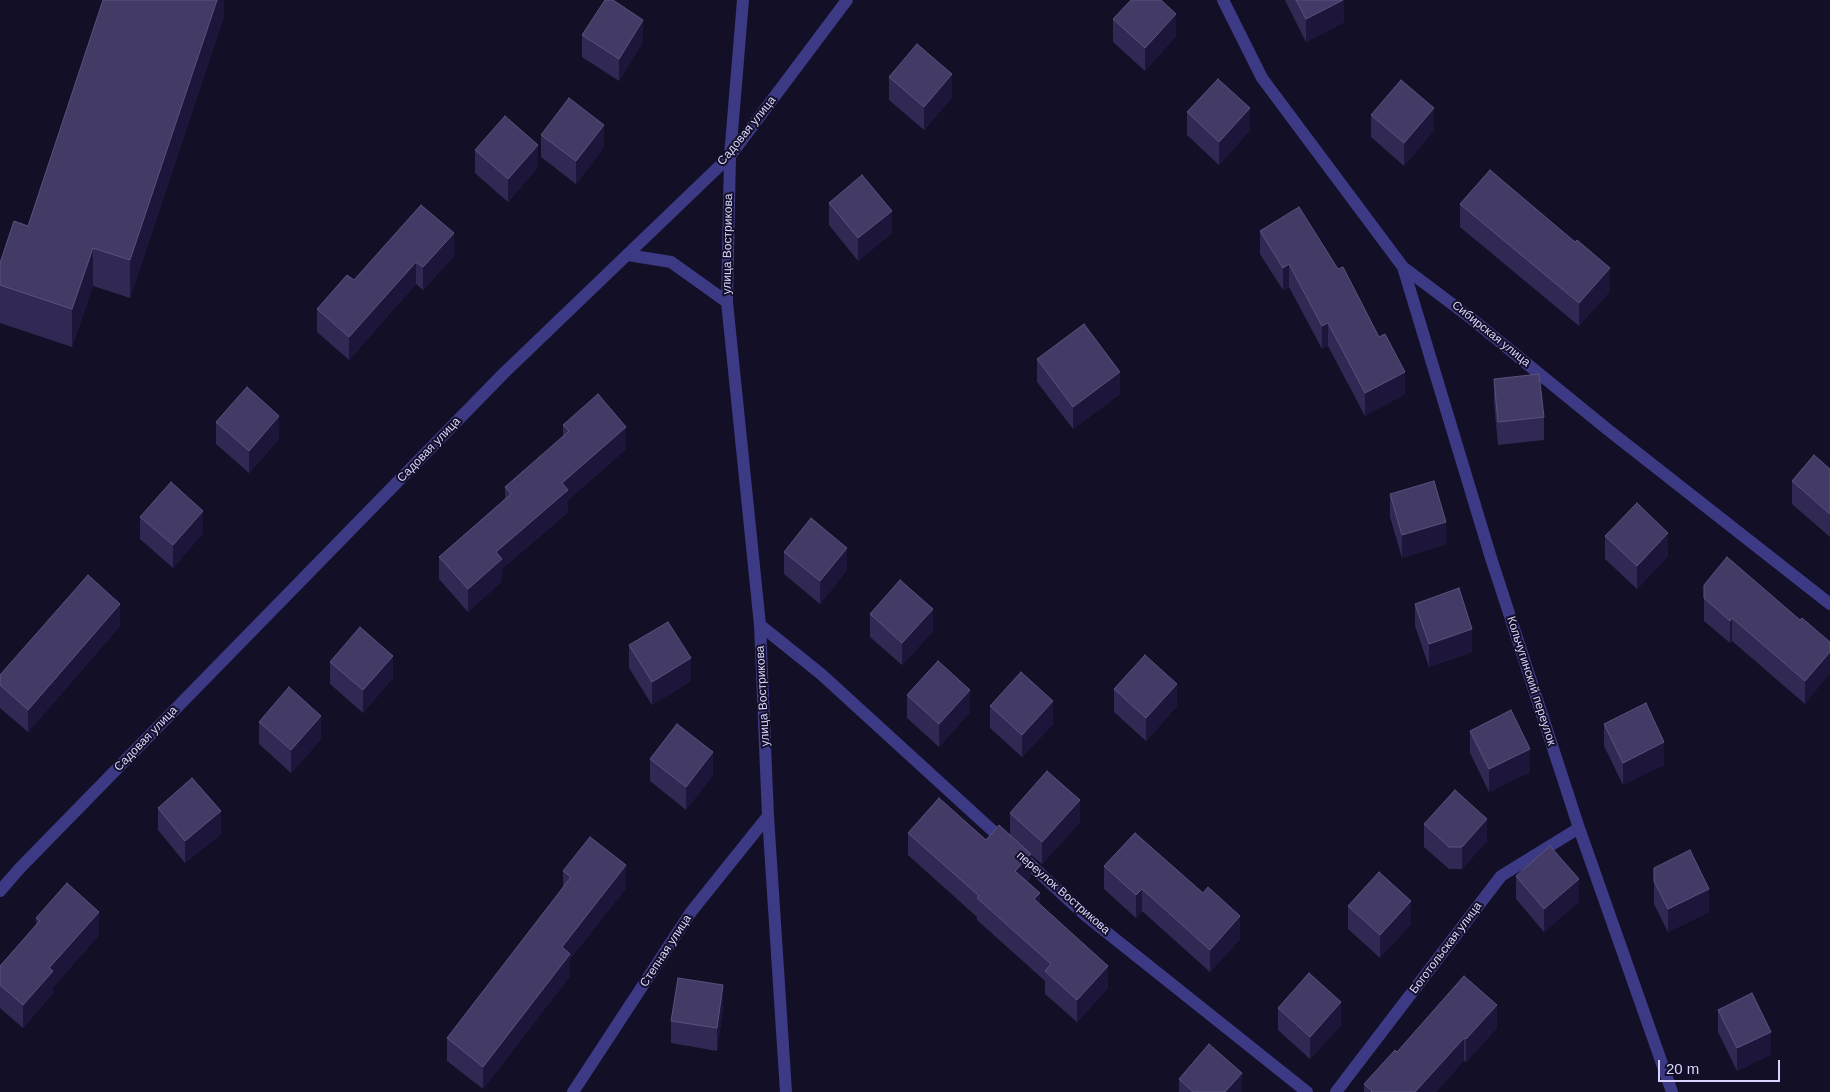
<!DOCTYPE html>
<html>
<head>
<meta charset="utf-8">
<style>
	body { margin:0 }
	#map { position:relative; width:1830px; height:1092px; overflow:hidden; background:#130f26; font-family:Arial,sans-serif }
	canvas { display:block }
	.scale { position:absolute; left:1658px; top:1060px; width:122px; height:22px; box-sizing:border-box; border:2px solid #d9d4ff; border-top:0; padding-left:6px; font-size:15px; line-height:18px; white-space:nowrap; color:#d9d4ff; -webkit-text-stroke:4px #130f26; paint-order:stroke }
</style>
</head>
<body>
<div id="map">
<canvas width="1830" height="1092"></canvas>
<div class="scale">20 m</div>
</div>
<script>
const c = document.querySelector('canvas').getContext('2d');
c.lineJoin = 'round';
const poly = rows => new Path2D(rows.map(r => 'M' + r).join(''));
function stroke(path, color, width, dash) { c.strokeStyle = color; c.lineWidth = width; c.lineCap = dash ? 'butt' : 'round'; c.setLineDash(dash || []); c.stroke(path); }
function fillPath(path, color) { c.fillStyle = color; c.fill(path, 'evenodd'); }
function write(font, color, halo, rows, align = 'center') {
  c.font = font + ' Arial,sans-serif'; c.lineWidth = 4; c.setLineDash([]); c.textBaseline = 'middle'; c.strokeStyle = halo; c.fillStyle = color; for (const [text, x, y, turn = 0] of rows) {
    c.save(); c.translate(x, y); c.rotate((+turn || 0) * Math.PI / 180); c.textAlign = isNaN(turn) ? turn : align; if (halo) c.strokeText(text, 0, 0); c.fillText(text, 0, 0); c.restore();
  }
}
stroke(poly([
	[1223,0,1262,78,1403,267,1472,319,1607,429,1830,604],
	[730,156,727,302,760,625,768,816,786,1092],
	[628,255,671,262,727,302],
	[1403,267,1491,558,1579,828,1672,1092],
	[760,625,821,674,1005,842],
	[1020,855,1085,915,1307,1092],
	[573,1092,691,912,768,816],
	[1336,1092,1501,876,1579,828]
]), '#3d3a85', 12);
stroke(poly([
	[730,156,743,0],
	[0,891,20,868,504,373,730,156,847,0]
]), '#3d3a85', 12);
fillPath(poly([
	[224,0,224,16,130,298,93,286,72,347,0,323,0,263,28,226],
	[1285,0,1344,0,1344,22,1306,42],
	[1113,19,1176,36,1145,71,1113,42],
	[582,35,643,42,619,81,582,57],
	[889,77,952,97,924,130,889,100],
	[1187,112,1250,130,1219,165,1187,135],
	[1371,115,1434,130,1404,166,1371,137],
	[541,135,604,147,576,184,541,157],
	[475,150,538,167,508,202,475,173],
	[829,203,892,233,858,261,829,225],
	[1460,204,1610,291,1579,326,1460,227],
	[421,205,454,256,423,290,416,284,349,360,317,332,317,309,354,280],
	[1260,231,1405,394,1365,416,1328,346,1322,349,1289,287,1283,290,1260,254],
	[1037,359,1120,394,1073,429,1037,382],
	[1494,379,1544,417,1544,440,1498,445,1494,402],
	[216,422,279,439,249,473,216,444],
	[563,425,626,449,568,500,568,512,502,569,502,581,468,612,439,579,439,557,505,499,505,487,563,437],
	[1830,469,1830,537,1792,504,1792,481],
	[1390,494,1446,544,1402,558,1390,517],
	[140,517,203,533,173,568,140,539],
	[1605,536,1668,556,1637,589,1605,559],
	[784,552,847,570,820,604,784,574],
	[1704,585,1800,620,1830,642,1805,704,1732,641,1730,643,1704,621],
	[1415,604,1472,652,1429,667,1415,626],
	[870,614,933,631,902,665,870,637],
	[120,626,28,732,0,708,0,675],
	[629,645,691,681,652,705,629,668],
	[330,662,393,678,363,713,330,684],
	[1114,689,1177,706,1146,741,1114,712],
	[907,695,970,712,939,747,907,718],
	[990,706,1053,724,1022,757,990,728],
	[259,722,321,739,291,773,259,744],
	[1604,724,1664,765,1623,785,1604,746],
	[1470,731,1530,772,1489,792,1470,753],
	[650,759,713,775,686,810,650,781],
	[158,808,221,834,185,863,158,830],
	[1010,813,1080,822,1042,864,1031,855,1031,877,1027,881,1040,904,1108,988,1077,1022,1045,994,1045,981,977,920,977,917,908,855,908,833,986,840,1010,835],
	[1424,824,1487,841,1462,869,1449,869,1424,847],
	[1104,866,1240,939,1210,972,1142,911,1136,918,1104,889],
	[1654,868,1709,912,1668,932,1654,904],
	[563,871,626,888,570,959,570,976,483,1089,447,1061,447,1038,563,888],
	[1516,876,1579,902,1544,932,1516,899],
	[1348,906,1411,924,1380,958,1348,929],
	[36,918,99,935,53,987,53,993,23,1028,0,1008,0,966,36,924],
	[723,1008,717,1051,671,1043,671,1021],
	[1278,1008,1341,1025,1310,1059,1278,1030],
	[1718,1010,1771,1054,1737,1071,1718,1032],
	[1497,1028,1466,1062,1464,1060,1436,1092,1364,1092,1364,1084,1397,1052],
	[1179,1079,1242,1092,1179,1092]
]), '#312854');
fillPath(poly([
	[217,0,224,0,224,16,130,298,130,260],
	[1343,0,1344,0,1344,22,1306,42,1306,19],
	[1176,14,1176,36,1145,71,1145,48],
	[643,20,643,42,619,81,619,59],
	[952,74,952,97,924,130,924,107],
	[1250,108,1250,130,1219,165,1219,142],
	[1434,108,1434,130,1404,166,1404,143],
	[604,125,604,147,576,184,576,161],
	[538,145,538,167,508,202,508,179],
	[892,211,892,233,858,261,858,238],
	[454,233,454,256,423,290,423,267],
	[93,248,93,286,72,347,72,309],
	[416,262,416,284,349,360,349,337],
	[1289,264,1289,287,1283,290,1283,268],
	[1610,268,1610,291,1579,326,1579,303],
	[1328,323,1328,346,1322,349,1322,326],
	[1120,372,1120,394,1073,429,1073,407],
	[1405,372,1405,394,1365,416,1365,393],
	[279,416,279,439,249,473,249,451],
	[626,427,626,449,568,500,568,512,502,569,502,581,468,612,468,589,496,552,562,483],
	[203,511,203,533,173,568,173,545],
	[1446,522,1446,544,1402,558,1402,535],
	[1668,533,1668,556,1637,589,1637,566],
	[847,548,847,570,820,604,820,581],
	[120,604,120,626,28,732,28,710],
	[933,609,933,631,902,665,902,643],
	[1732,618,1732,641,1730,643,1730,621],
	[1472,629,1472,652,1429,667,1429,644],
	[1830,652,1830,674,1805,704,1805,681],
	[393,656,393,678,363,713,363,690],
	[691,658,691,681,652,705,652,682],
	[1177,684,1177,706,1146,741,1146,718],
	[970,690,970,712,939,747,939,724],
	[1053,701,1053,724,1022,757,1022,735],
	[321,716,321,739,291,773,291,750],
	[1664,742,1664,765,1623,785,1623,763],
	[1530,749,1530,772,1489,792,1489,769],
	[713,752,713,775,686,810,686,787],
	[1080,800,1080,822,1042,864,1042,842],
	[221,811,221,834,185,863,185,841],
	[1487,819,1487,841,1462,869,1462,847],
	[1031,854,1031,877,1015,894,1015,871],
	[626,865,626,888,570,959,570,976,483,1089,483,1067,562,947],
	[1579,879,1579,902,1544,932,1544,909],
	[1142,889,1142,911,1136,918,1136,895],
	[1709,889,1709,912,1668,932,1668,909],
	[1040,893,1040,916,1034,899],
	[1411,901,1411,924,1380,958,1380,935],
	[99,912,99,935,53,987,53,993,23,1028,23,1005,49,968],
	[1240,916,1240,939,1210,972,1210,950],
	[1108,966,1108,988,1077,1022,1077,1000],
	[723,985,723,1008,717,1051,717,1028],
	[1341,1002,1341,1025,1310,1059,1310,1037],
	[1497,1005,1497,1028,1466,1062,1466,1039],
	[1771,1032,1771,1054,1737,1071,1737,1048],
	[1464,1038,1464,1060,1436,1092,1415,1092],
	[1242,1073,1242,1092,1225,1092]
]), '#1d163a');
const building = poly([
	[103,0,217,0,130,260,93,248,72,309,0,285,0,263,14,221,28,226,103,0],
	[605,0,613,0,643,20,619,59,582,35,605,0],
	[1131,0,1161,0,1176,14,1145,48,1113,19,1131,0],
	[1296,0,1343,0,1306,19,1296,0],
	[917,44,952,74,924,107,889,77,917,44],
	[1218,79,1250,108,1219,142,1187,112,1218,79],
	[1401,80,1434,108,1404,143,1371,115,1401,80],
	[569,98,604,125,576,161,541,135,569,98],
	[505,116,538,145,508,179,475,150,505,116],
	[1490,170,1575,242,1577,240,1610,268,1579,303,1460,204,1490,170],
	[862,175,892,211,858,238,829,203,862,175],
	[421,205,454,233,423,267,416,262,349,337,317,309,347,275,354,280,421,205],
	[1299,207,1338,269,1343,267,1379,337,1385,334,1405,372,1365,393,1328,323,1322,326,1289,264,1283,268,1260,231,1299,207],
	[1084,324,1120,372,1073,407,1037,359,1084,324],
	[1539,374,1544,417,1498,422,1494,379,1539,374],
	[247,387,279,416,249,451,216,422,247,387],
	[598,394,626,427,562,483,568,490,496,552,502,559,468,589,439,557,511,494,505,487,569,431,563,425,598,394],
	[1814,455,1830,469,1830,514,1792,481,1814,455],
	[1434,481,1446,522,1402,535,1390,494,1434,481],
	[171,482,203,511,173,545,140,517,171,482],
	[1637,503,1668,533,1637,566,1605,536,1637,503],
	[811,518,847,548,820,581,784,552,811,518],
	[1727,557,1800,620,1802,618,1830,642,1830,652,1805,681,1732,618,1730,621,1704,598,1704,585,1727,557],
	[88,575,120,604,28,710,0,685,0,675,88,575],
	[900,580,933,609,902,643,870,614,900,580],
	[1459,588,1472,629,1429,644,1415,604,1459,588],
	[668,622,691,658,652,682,629,645,668,622],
	[360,627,393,656,363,690,330,662,360,627],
	[1145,655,1177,684,1146,718,1114,689,1145,655],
	[938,661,970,690,939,724,907,695,938,661],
	[1021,672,1053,701,1022,735,990,706,1021,672],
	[289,687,321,716,291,750,259,722,289,687],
	[1646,703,1664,742,1623,763,1604,724,1646,703],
	[1511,710,1530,749,1489,769,1470,731,1511,710],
	[677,724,713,752,686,787,650,759,677,724],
	[1047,771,1080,800,1042,842,1010,813,1047,771],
	[192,778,221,811,185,841,158,808,192,778],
	[1455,790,1487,819,1462,847,1449,847,1424,824,1455,790],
	[939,798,986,840,999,825,1031,854,1015,871,1040,893,1034,899,1108,966,1077,1000,1045,971,1051,964,977,898,979,896,908,833,939,798],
	[1135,833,1203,893,1208,887,1240,916,1210,950,1142,889,1136,895,1104,866,1135,833],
	[590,837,626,865,562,947,570,954,483,1067,447,1038,571,877,563,871,590,837],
	[1550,846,1579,879,1544,909,1516,876,1550,846],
	[1690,850,1709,889,1668,909,1654,881,1654,868,1690,850],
	[1379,872,1411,901,1380,935,1348,906,1379,872],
	[67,883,99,912,49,968,53,971,23,1005,0,985,0,966,40,921,36,918,67,883],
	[1309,973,1341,1002,1310,1037,1278,1008,1309,973],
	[1464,976,1497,1005,1466,1039,1464,1038,1415,1092,1371,1092,1372,1091,1364,1084,1395,1050,1397,1052,1464,976],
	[678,978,723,985,717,1028,671,1021,678,978],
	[1752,993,1771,1032,1737,1048,1718,1010,1752,993],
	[1209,1044,1242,1073,1225,1092,1193,1092,1179,1079,1209,1044]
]);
fillPath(building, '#433a66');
stroke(building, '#5a527e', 1);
write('12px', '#d9d4ff', '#130f26', [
	["Садовая улица",747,131,-51],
	["улица Вострикова",728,244,-89],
	["Сибирская улица",1491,334,39],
	["Садовая улица",429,450,-46],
	["Кольчугинский переулок",1531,681,72],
	["улица Вострикова",763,696,-93],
	["Садовая улица",146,739,-46],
	["переулок Вострикова",1063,893,41],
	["Боготольская улица",1446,948,-53],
	["Степная улица",666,951,-57]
]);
</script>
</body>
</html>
